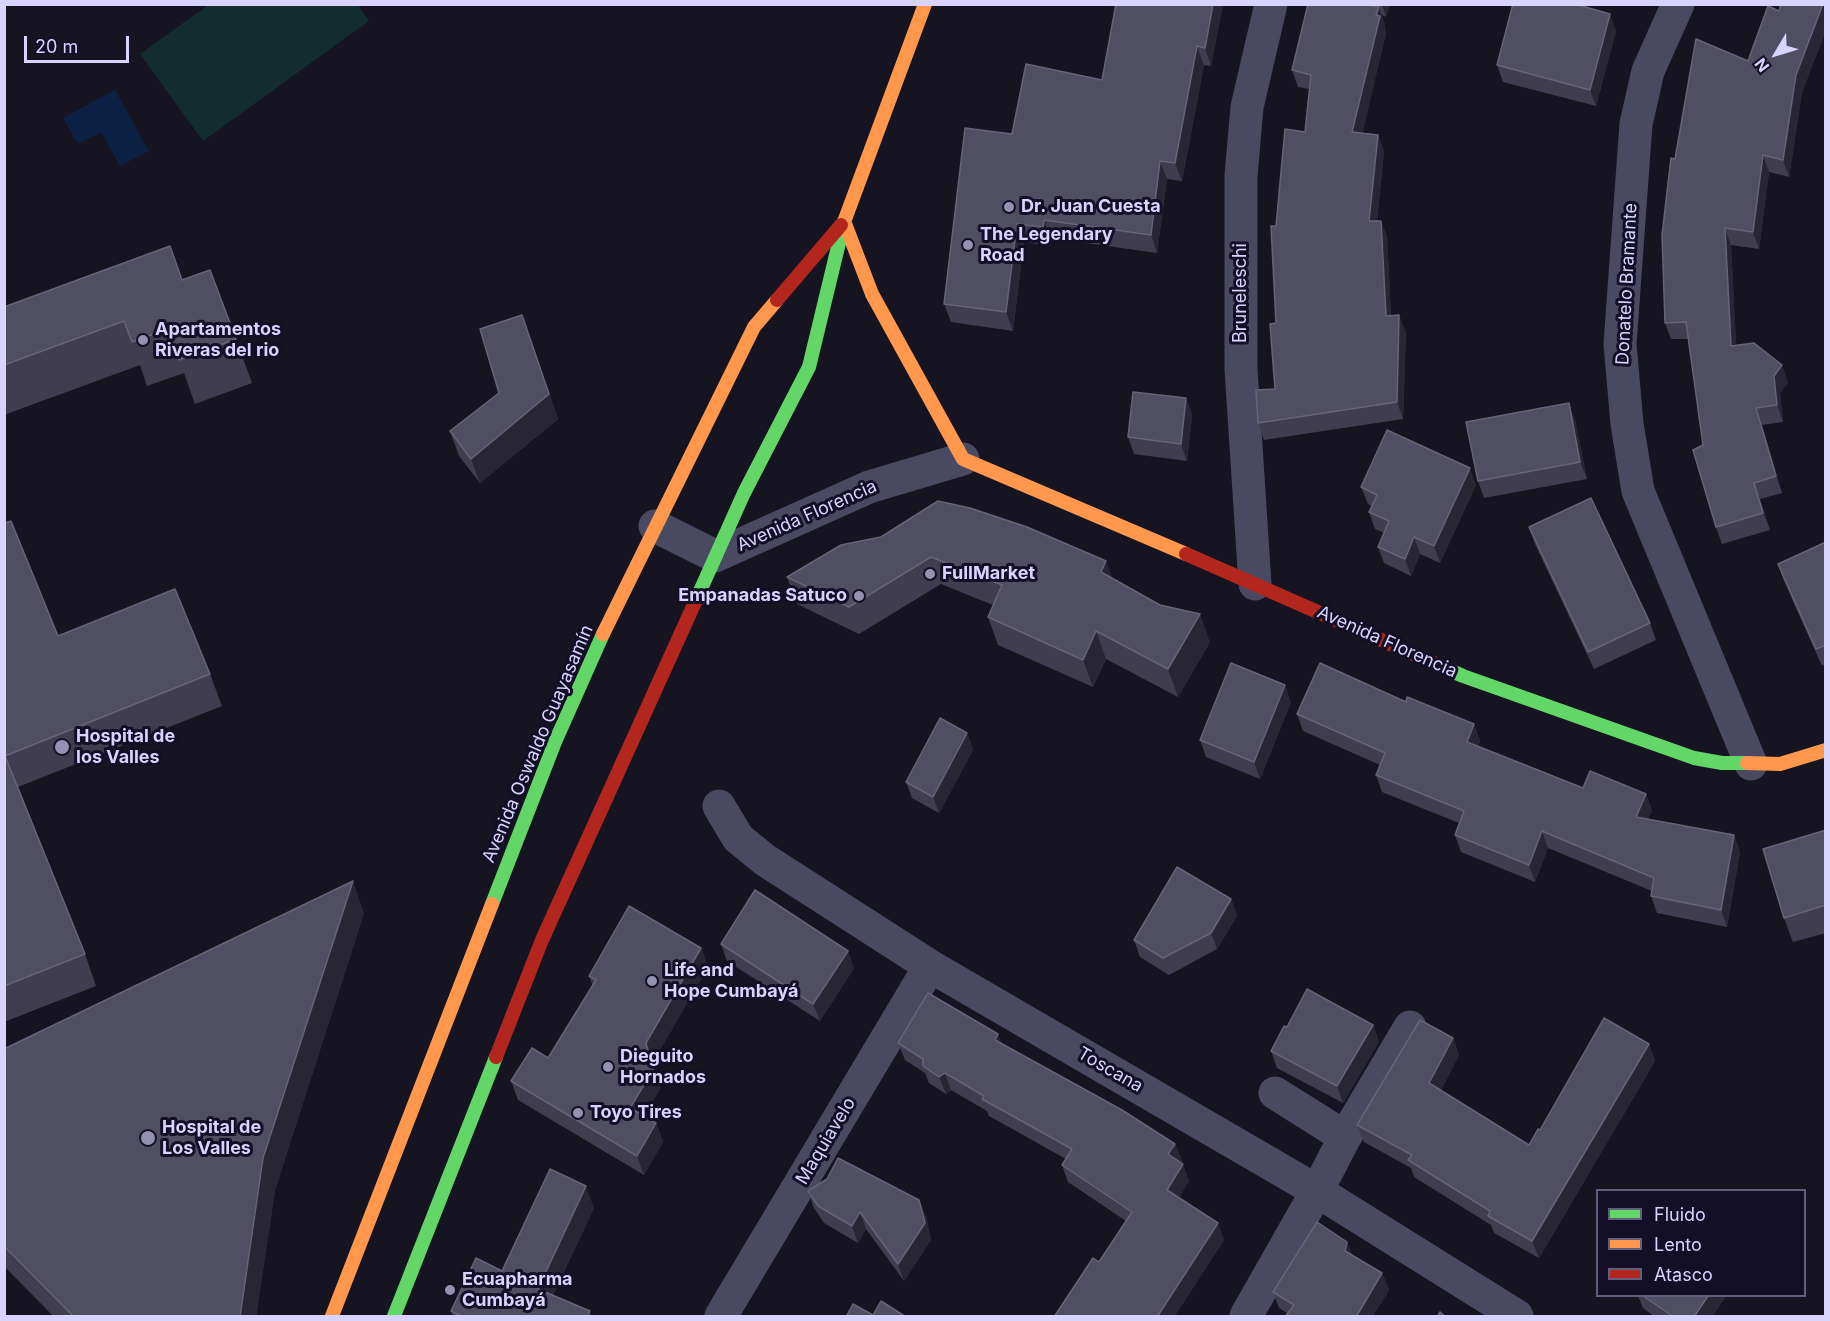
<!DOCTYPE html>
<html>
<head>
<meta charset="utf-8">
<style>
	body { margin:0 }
	#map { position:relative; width:1830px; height:1321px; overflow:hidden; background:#161421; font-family:Inter,sans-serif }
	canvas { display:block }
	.frame { position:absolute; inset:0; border:6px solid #d9d4ff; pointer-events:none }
	.legend { position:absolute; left:1596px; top:1189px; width:210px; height:108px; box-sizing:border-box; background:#130f26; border:2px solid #625e7d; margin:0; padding:8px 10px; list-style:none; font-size:18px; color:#d9d4ff }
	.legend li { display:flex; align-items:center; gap:12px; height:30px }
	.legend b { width:30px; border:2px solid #625e7d }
	.north { position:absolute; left:1746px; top:24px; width:60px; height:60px; -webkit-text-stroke:4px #130f26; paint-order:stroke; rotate:232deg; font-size:16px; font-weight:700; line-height:24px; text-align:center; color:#d9d4ff }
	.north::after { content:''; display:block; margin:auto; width:21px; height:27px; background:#d9d4ff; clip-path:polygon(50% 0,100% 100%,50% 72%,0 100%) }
	.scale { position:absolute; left:24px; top:36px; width:105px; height:27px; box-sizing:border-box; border:3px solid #d9d4ff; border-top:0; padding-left:8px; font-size:18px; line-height:21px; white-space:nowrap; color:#d9d4ff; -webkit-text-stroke:4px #130f26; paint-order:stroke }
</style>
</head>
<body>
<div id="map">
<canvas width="1830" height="1321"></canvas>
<div class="frame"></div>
<ul class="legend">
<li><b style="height:8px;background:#63d668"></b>Fluido</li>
<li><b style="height:8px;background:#ff974d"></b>Lento</li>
<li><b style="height:8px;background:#b3261e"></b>Atasco</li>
</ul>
<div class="north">N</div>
<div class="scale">20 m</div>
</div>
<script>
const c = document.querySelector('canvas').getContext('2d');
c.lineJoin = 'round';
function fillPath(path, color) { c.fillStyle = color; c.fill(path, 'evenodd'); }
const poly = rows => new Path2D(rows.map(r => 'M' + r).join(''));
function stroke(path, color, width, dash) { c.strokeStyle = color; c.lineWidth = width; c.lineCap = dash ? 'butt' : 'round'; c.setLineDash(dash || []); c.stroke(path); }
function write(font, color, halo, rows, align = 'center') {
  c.font = font + ' Inter,sans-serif'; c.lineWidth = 6; c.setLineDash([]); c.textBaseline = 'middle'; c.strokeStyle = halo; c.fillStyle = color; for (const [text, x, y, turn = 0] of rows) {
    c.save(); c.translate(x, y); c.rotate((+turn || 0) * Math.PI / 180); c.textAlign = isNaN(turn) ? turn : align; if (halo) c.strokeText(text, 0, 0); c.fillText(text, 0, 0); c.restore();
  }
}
fillPath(poly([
	[208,5,358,5,369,21,203,141,140,54]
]), '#132c2d');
fillPath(poly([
	[115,90,149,151,120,166,101,132,78,144,63,118]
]), '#0d2144');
stroke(poly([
	[1678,4,1648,71,1636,124,1620,344,1627,424,1638,491,1751,764],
	[655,526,715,556,869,487,963,459],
	[1255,584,1241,369,1241,176,1247,107,1271,4],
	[719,806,738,838,765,860,930,966,1317,1191,1517,1316],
	[1275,1093,1345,1137],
	[721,1316,930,966],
	[1246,1316,1317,1191,1345,1137,1410,1027]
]), '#4a4962', 33);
stroke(poly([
	[696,600,744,493,809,367,844,222],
	[1438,665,1463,676,1694,758,1722,763,1747,763],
	[492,904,555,742,603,634],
	[394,1316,496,1057]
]), '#63d668', 14);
stroke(poly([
	[844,221,872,294,963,459,1186,554],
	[844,222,925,4],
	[603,634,754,327,777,300],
	[1747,763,1780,764,1826,750],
	[332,1316,492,904]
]), '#ff974d', 14);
stroke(poly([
	[777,300,841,225],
	[1186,554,1438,665],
	[496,1057,542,940,696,600]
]), '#b3261e', 14);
fillPath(poly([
	[1116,4,1223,4,1211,66,1204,65,1182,181,1167,179,1157,253,1051,238,1050,246,1024,242,1013,331,951,322,944,304,1012,134,1102,80],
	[1308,4,1390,4,1386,17,1382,15,1386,33,1362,133,1378,135,1384,152,1377,221,1381,221,1387,237,1391,315,1406,332,1403,419,1264,440,1258,423,1275,389,1276,323,1276,226,1305,132,1309,89,1298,87,1292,70],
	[1824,4,1826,8,1826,30,1802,92,1789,177,1769,172,1759,249,1731,245,1736,345,1788,382,1780,393,1783,422,1762,425,1782,493,1760,499,1770,530,1722,544,1716,527,1688,339,1671,339,1665,323,1675,159,1748,61,1779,11],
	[1616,31,1596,106,1503,82,1497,65],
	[210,270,252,383,195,404,184,373,147,386,140,365,4,415,4,307,182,280],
	[531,340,558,419,480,483,459,456,450,431,499,393],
	[1186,398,1192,415,1187,461,1134,454,1128,437],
	[1575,420,1587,479,1484,498,1478,481],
	[1476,485,1440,563,1420,554,1411,576,1384,563,1378,547,1384,533,1375,529,1369,512,1372,506,1368,504,1361,487],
	[4,523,58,636,210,674,222,706,18,787,85,954,96,986,4,1022],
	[1529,527,1650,623,1656,640,1594,669,1535,544],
	[1826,542,1826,664,1822,666,1784,581,1778,564],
	[841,545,1106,561,1111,577,1210,642,1178,697,1106,659,1093,687,998,645,988,617,993,605,941,584,859,634,797,604,787,577],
	[1291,702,1260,779,1206,757,1200,740],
	[1406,702,1474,724,1480,741,1478,747,1583,788,1646,794,1652,811,1648,819,1734,835,1740,852,1727,927,1657,913,1651,896,1652,891,1548,848,1535,882,1461,852,1455,835,1459,823,1382,792,1376,775,1380,765,1303,731,1297,714],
	[967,733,973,750,939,813,912,798,906,782],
	[1826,830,1826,933,1793,942,1784,918],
	[1231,899,1237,916,1217,949,1169,975,1140,957,1134,940],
	[364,913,275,1190,256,1317,54,1317,4,1266,4,1049],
	[721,944,854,968,820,1021,727,961],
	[701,948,708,967,653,1062,660,1089,643,1116,656,1123,663,1142,644,1175,518,1100,511,1081,548,1058,593,986,589,976],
	[1373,1025,1379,1042,1343,1103,1277,1068,1271,1051,1287,1027],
	[998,1034,1001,1043,1175,1144,1182,1161,1180,1162,1189,1181,1179,1197,1224,1240,1174,1317,1054,1317,1099,1262,1126,1221,1068,1182,1062,1165,1066,1159,989,1116,987,1111,951,1090,946,1094,929,1083,925,1073,905,1060,898,1043],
	[1453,1038,1459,1055,1441,1090,1529,1145,1540,1130,1649,1044,1655,1061,1539,1258,1494,1233,1491,1225,1414,1177,1411,1168,1364,1142,1357,1125],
	[808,1191,919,1200,926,1217,931,1240,904,1281,866,1229,858,1243,824,1223,814,1208],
	[594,1208,553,1295,590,1311,592,1317,453,1317,451,1311,502,1271],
	[1352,1255,1382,1273,1389,1290,1372,1317,1285,1317,1287,1313,1279,1308,1273,1292],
	[1638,1296,1726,1296,1712,1317,1655,1317,1643,1308]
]), '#403d50');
fillPath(poly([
	[1213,4,1223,4,1211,66,1205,48],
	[1382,4,1390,4,1386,17],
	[1823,4,1824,4,1826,8,1826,30,1802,92,1789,177,1783,160,1796,75],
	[1379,7,1385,24,1384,26,1386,33,1359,149,1352,132],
	[1610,14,1616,31,1596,106,1590,90],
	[1197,46,1204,65,1182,181,1175,163],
	[1378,135,1384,152,1375,238,1369,221],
	[1763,155,1769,172,1759,249,1753,232],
	[1160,161,1167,179,1157,253,1151,235],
	[1044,220,1051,238,1050,246,1043,227],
	[1381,221,1387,237,1392,333,1386,316],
	[1017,224,1024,242,1013,331,1006,312],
	[1725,228,1731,245,1737,363,1731,346],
	[522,315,558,419,480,483,471,459,549,394],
	[1399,315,1406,332,1403,419,1397,402],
	[1782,365,1788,382,1780,393,1783,422,1777,405,1774,376],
	[1186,398,1192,415,1187,461,1181,444],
	[1569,403,1575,420,1587,479,1580,462],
	[1756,408,1762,425,1782,493,1776,476],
	[1470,468,1476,485,1440,563,1434,546],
	[1754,483,1760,499,1770,530,1763,513],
	[1414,537,1420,554,1411,576,1405,559],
	[1106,561,1116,589,1101,572],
	[1200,614,1210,642,1178,697,1168,669],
	[1096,631,1106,659,1093,687,1083,660],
	[1285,685,1291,702,1260,779,1254,762],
	[1474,724,1480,741,1473,759,1467,742],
	[967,733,973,750,939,813,933,797],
	[1646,794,1652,811,1642,834,1636,817],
	[1542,831,1548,848,1535,882,1529,865],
	[1734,835,1740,852,1727,927,1721,910],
	[353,881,364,913,275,1190,256,1317,240,1317,263,1158],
	[1231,899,1237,916,1217,949,1211,933],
	[701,948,708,967,653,1062,660,1089,637,1126,630,1108,646,1043],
	[848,951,854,968,820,1021,813,1004],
	[1373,1025,1379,1042,1343,1103,1337,1086],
	[998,1034,1004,1051,995,1040],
	[1453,1038,1459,1055,1436,1100,1429,1083],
	[1649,1044,1655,1061,1539,1258,1532,1241],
	[945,1073,951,1090,946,1094,939,1077],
	[656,1123,663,1142,644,1175,637,1156],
	[1175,1144,1182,1161,1174,1171,1168,1154],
	[1183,1164,1189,1181,1173,1207,1167,1190],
	[586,1186,594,1208,546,1310,538,1289],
	[919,1200,926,1217,931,1240,904,1281,898,1264],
	[860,1212,866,1229,858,1243,852,1226],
	[1218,1223,1224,1240,1174,1317,1157,1317],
	[1347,1242,1354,1259,1345,1251],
	[1382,1273,1389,1290,1372,1317,1356,1317],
	[1708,1296,1726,1296,1712,1317,1694,1317],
	[590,1311,592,1317,587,1317]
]), '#282635');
const building = poly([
	[1116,4,1213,4,1205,48,1197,46,1175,163,1160,161,1151,235,1044,220,1043,227,1017,224,1006,312,944,304,965,128,1012,134,1026,64,1102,80,1116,4],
	[1308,4,1365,4,1379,7,1376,15,1380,16,1352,132,1378,135,1369,221,1381,221,1386,316,1399,315,1397,402,1258,423,1256,390,1275,389,1270,324,1276,323,1271,226,1276,226,1285,129,1305,132,1311,75,1292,70,1308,4],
	[1513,4,1575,4,1610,14,1590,90,1497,65,1513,4],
	[1781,4,1823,4,1796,75,1783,160,1763,155,1753,232,1725,228,1731,346,1754,343,1782,365,1774,376,1777,405,1756,408,1776,476,1754,483,1763,513,1716,527,1693,450,1703,445,1686,322,1665,323,1662,235,1671,158,1675,159,1696,39,1748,61,1768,6,1779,11,1781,4],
	[170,246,182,280,210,270,236,339,179,360,168,329,132,342,124,321,4,365,4,307,170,246],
	[522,315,549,394,471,459,450,431,499,393,480,329,522,315],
	[1133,392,1186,398,1181,444,1128,437,1133,392],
	[1569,403,1580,462,1478,481,1466,422,1569,403],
	[1387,430,1470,468,1434,546,1414,537,1405,559,1378,547,1389,521,1369,512,1377,495,1361,487,1387,430],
	[1591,498,1650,623,1588,652,1529,527,1591,498],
	[938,501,970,508,1027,527,1106,561,1101,572,1160,605,1200,614,1168,669,1096,631,1083,660,988,617,1002,585,931,557,849,607,787,577,841,545,881,537,938,501],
	[11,521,58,636,175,589,210,674,5,756,85,954,4,986,4,523,11,521],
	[1826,542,1826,645,1816,649,1778,564,1826,542],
	[1231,663,1285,685,1254,762,1200,740,1231,663],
	[1320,663,1406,702,1407,697,1474,724,1467,742,1583,788,1590,771,1646,794,1636,817,1734,835,1721,910,1651,896,1654,878,1542,831,1529,865,1455,835,1464,811,1376,775,1385,753,1297,714,1320,663],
	[940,718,967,733,933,797,906,782,940,718],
	[1826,830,1826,905,1784,918,1763,849,1826,830],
	[1177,867,1231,899,1211,933,1163,958,1134,940,1177,867],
	[353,881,263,1158,240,1317,74,1317,4,1246,4,1049,353,881],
	[755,890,848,951,813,1004,721,944,755,890],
	[629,906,701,948,646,1043,653,1070,630,1108,656,1123,637,1156,511,1081,532,1048,548,1058,596,980,589,976,629,906],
	[1307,989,1373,1025,1337,1086,1271,1051,1284,1026,1287,1027,1307,989],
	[928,993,998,1034,995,1040,1122,1110,1175,1144,1168,1154,1183,1164,1167,1190,1218,1223,1157,1317,1054,1317,1093,1258,1099,1262,1132,1212,1062,1165,1072,1149,982,1099,984,1096,945,1073,939,1077,923,1066,923,1059,898,1043,928,993],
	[1604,1018,1649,1044,1532,1241,1488,1216,1490,1211,1408,1160,1412,1155,1357,1125,1420,1020,1453,1038,1429,1083,1529,1145,1538,1129,1540,1130,1604,1018],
	[838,1158,919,1200,925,1223,898,1264,860,1212,852,1226,818,1206,808,1191,827,1179,838,1158],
	[550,1169,586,1186,538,1289,590,1311,587,1317,463,1317,451,1311,476,1258,502,1271,550,1169],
	[1317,1222,1347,1242,1345,1251,1382,1273,1356,1317,1285,1317,1294,1305,1273,1292,1317,1222],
	[1643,1296,1708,1296,1694,1317,1674,1317,1643,1296],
	[881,1301,906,1317,846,1317,853,1304,873,1315,881,1301],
	[1440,1312,1446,1317,1437,1317,1440,1312]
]);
fillPath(building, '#504e63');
stroke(building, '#66637b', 1.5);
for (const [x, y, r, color] of [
	[1009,207,6,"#9591b1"],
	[968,245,6,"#9591b1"],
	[143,340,6,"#9591b1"],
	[930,574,6,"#9591b1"],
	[859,596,6,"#9591b1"],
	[62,747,8,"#9591b1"],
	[652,981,6,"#9591b1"],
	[608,1067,6,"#9591b1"],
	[578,1113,6,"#9591b1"],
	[148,1138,8,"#9591b1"],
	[450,1290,6,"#9591b1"]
]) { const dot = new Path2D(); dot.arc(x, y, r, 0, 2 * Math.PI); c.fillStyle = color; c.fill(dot); stroke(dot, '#130f26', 2); }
write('bold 18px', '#d9d4ff', '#130f26', [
	["Dr. Juan Cuesta",1021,207],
	["The Legendary",980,235],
	["Road",980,256],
	["Apartamentos",155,330],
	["Riveras del rio",155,351],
	["FullMarket",942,574],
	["Empanadas Satuco",847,596,"right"],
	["Hospital de",76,737],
	["los Valles",76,758],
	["Life and",664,971],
	["Hope Cumbayá",664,992],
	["Dieguito",620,1057],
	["Hornados",620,1078],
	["Toyo Tires",590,1113],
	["Hospital de",162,1128],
	["Los Valles",162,1149],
	["Ecuapharma",462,1280],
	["Cumbayá",462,1301]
], 'left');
write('18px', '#d9d4ff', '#130f26', [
	["Donatelo Bramante",1627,284,-87],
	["Bruneleschi",1241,293,-90],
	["Avenida Florencia",807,516,-24],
	["Avenida Florencia",1387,642,24],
	["Avenida Oswaldo Guayasamín",538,744,-67],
	["Toscana",1110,1070,30],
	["Maquiavelo",826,1141,-59]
]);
</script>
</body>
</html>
